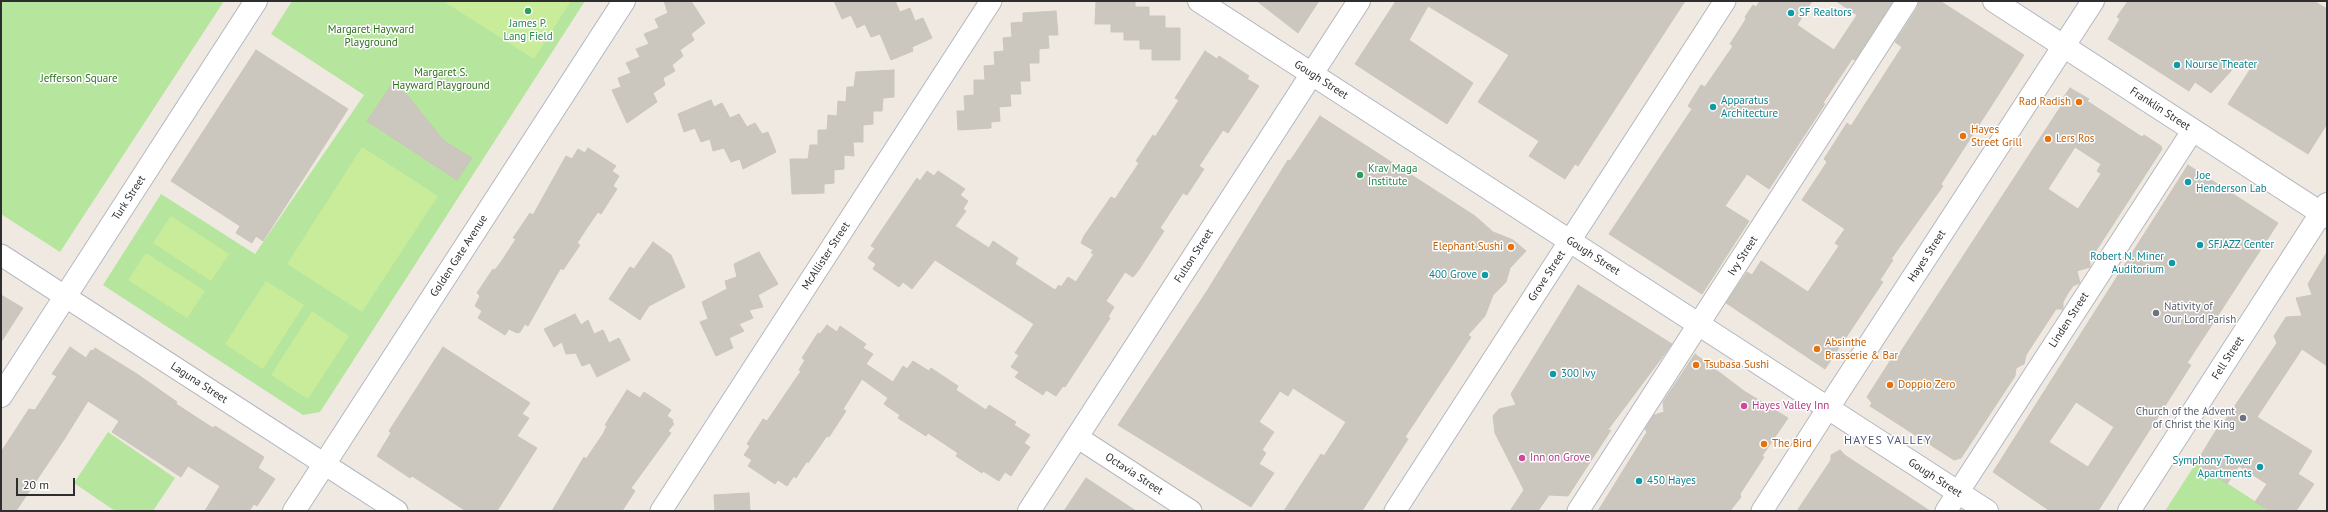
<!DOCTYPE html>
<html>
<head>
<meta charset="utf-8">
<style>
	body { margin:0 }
	#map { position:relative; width:2328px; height:512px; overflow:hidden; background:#efe9e1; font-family:"PT Sans",sans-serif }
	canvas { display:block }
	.frame { position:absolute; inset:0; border:2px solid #2e2e2e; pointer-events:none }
	.scale { position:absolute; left:16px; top:478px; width:59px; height:18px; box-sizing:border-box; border:2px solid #2e2e2e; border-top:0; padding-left:5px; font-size:12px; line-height:14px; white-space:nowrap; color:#2e2e2e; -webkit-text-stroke:3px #fff; paint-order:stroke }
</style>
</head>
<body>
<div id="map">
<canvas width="2328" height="512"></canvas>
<div class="frame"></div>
<div class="scale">20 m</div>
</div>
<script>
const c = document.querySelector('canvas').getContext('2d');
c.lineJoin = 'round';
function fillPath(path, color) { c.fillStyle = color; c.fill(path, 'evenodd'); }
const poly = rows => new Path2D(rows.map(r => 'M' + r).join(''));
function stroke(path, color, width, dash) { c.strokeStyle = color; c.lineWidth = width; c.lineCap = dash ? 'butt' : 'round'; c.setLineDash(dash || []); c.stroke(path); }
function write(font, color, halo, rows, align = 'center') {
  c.font = font + ' "PT Sans",sans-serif'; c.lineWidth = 3; c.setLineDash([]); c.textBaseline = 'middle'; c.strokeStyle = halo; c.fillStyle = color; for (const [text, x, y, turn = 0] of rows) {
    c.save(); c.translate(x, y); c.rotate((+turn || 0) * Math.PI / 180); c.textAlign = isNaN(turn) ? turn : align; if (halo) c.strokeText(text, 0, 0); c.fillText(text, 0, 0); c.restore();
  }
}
fillPath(poly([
	[1,1,224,1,60,252,1,214],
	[292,1,585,1,320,412,303,415,103,285,161,194,255,254,364,95,271,34],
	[108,432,175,478,153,511,115,511,74,483],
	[2196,463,2270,511,2165,511]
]), '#b6e59e');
fillPath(poly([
	[448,1,571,1,534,59,446,3],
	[362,147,438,196,362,312,287,264],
	[171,216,229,254,211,281,153,243],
	[146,253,205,291,187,318,128,280],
	[266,281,304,305,263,369,225,344],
	[312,311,349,336,308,399,271,375]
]), '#c9ec9a');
const building = poly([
	[664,1,691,1,705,23,691,34,694,40,680,50,683,56,672,65,675,71,663,78,665,85,653,93,657,102,627,123,612,90,621,87,618,78,631,73,626,63,640,57,636,49,649,44,644,34,659,28,655,19,668,13,664,1],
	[834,1,895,1,900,12,910,8,915,21,923,18,932,38,912,47,913,51,891,60,880,34,871,37,865,24,857,28,851,15,842,19,834,1],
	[1096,1,1135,1,1135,7,1149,7,1149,16,1165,16,1165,28,1180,28,1180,60,1152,60,1152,49,1140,49,1140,40,1124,40,1124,32,1111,32,1111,24,1095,24,1096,1],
	[1257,1,1319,1,1298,33,1257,1],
	[1396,1,1685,1,1578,166,1575,164,1565,179,1529,156,1539,141,1478,102,1509,55,1428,6,1409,40,1473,83,1447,124,1355,64,1396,1],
	[1760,1,1812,1,1797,25,1834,50,1857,15,1836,1,1893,1,1855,60,1852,59,1823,103,1825,104,1769,189,1747,174,1725,206,1749,221,1702,294,1609,234,1692,109,1688,106,1701,85,1705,87,1733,46,1730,44,1746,19,1745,17,1753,5,1756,7,1760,1],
	[1919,1,1940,1,2024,55,1941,184,1943,186,1891,259,1893,260,1880,280,1883,282,1825,369,1726,303,1747,272,1752,275,1761,261,1808,292,1839,246,1835,243,1845,229,1802,200,1827,162,1824,159,1847,123,1851,126,1902,47,1895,42,1917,8,1919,1],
	[2128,1,2314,1,2327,9,2327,124,2308,154,2228,104,2251,68,2240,61,2211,93,2195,82,2189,91,2108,39,2120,19,2117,17,2128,1],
	[1056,11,1058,35,1048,35,1049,48,1039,49,1039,63,1029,63,1030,81,1020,81,1021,94,1010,94,1011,106,999,107,1000,121,991,122,991,128,958,130,957,111,965,111,964,96,974,95,974,80,985,80,984,66,995,65,994,52,1004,51,1003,38,1012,37,1011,23,1023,22,1023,13,1056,11],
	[256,50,348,109,263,241,256,236,252,243,236,233,240,226,171,181,256,50],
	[1205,51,1217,59,1219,56,1249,76,1247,79,1259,86,1228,133,1223,130,1199,166,1204,169,1187,195,1183,193,1160,228,1164,231,1138,271,1133,277,1125,272,1106,301,1114,307,1108,317,1110,318,1065,387,1063,386,1056,396,1046,390,1043,395,1015,377,1019,372,1011,367,1019,355,1015,353,1034,324,935,260,912,289,903,282,899,287,873,269,876,264,868,258,875,248,871,246,881,231,917,178,920,181,927,171,934,176,938,171,965,189,960,195,968,201,963,209,966,211,955,226,989,248,993,241,1018,258,1015,264,1055,290,1059,285,1061,287,1068,277,1076,282,1094,254,1091,253,1093,250,1081,243,1084,236,1111,197,1115,199,1139,163,1136,161,1153,135,1155,137,1179,100,1175,98,1205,51],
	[894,70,894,97,883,98,882,111,873,111,873,124,863,125,863,142,853,142,854,156,844,155,844,169,834,170,834,183,824,184,824,193,792,194,790,159,808,159,810,145,818,145,818,130,827,130,828,115,837,116,838,101,846,102,847,87,854,87,856,72,894,70],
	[395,80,444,141,472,158,457,180,367,121,395,80],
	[2070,88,2089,99,2087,101,2142,137,2144,135,2161,146,2162,149,2090,260,2090,267,2077,271,2080,283,2073,286,2068,293,2063,302,2063,309,2056,309,2026,355,2024,364,2016,368,2015,376,1961,458,1954,460,1870,406,1872,403,1867,397,1892,358,1896,359,2063,103,2061,101,2070,88],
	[2075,147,2101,164,2097,171,2101,174,2078,209,2048,189,2075,147],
	[711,100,714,107,722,103,730,118,739,114,747,127,755,123,762,134,768,132,776,152,743,169,740,159,731,162,724,148,713,151,710,139,701,142,695,128,684,132,678,114,711,100],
	[1320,116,1475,216,1493,232,1513,240,1526,251,1510,268,1506,282,1493,295,1485,316,1468,335,1471,337,1405,437,1408,439,1362,511,1284,511,1321,454,1324,456,1346,422,1293,388,1288,396,1280,391,1259,422,1274,432,1262,450,1266,453,1259,464,1274,473,1251,507,1118,425,1207,291,1288,160,1290,161,1320,116],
	[588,148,616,166,612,171,619,176,613,186,617,189,601,214,598,212,593,219,577,243,580,245,563,270,561,268,556,276,528,326,525,324,520,332,517,333,509,329,505,335,478,318,482,311,475,306,480,296,477,293,493,269,495,270,503,259,516,239,513,238,530,213,533,215,566,156,572,159,578,149,585,153,588,148],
	[2188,165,2278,223,2187,363,2191,365,2098,511,2050,511,1993,472,2188,165],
	[2076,402,2114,427,2088,467,2049,442,2076,402],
	[653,242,671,255,685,287,649,306,640,320,609,299,630,267,634,269,653,242],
	[759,252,778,284,758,295,763,307,749,310,753,318,739,324,744,331,729,338,733,348,716,356,700,322,708,319,702,302,727,289,725,281,737,277,734,264,759,252],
	[2327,252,2327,366,2302,349,2257,417,2312,451,2298,474,2314,484,2296,511,2270,511,2255,502,2267,484,2239,466,2227,484,2196,463,2220,424,2222,425,2277,343,2274,336,2286,317,2302,316,2296,298,2312,295,2308,284,2327,252],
	[1578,285,1672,344,1607,431,1611,430,1568,496,1549,495,1538,511,1510,511,1524,490,1495,433,1493,416,1499,409,1516,405,1511,394,1578,285],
	[1,295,23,308,1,342,1,295],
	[575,314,581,325,588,320,594,334,603,330,609,343,619,338,630,360,597,377,590,363,582,366,576,353,566,354,562,342,554,347,544,329,575,314],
	[827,325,837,332,840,326,866,344,863,348,873,354,866,364,893,382,903,366,907,369,913,361,929,371,931,368,958,386,956,390,986,410,989,405,1016,422,1014,425,1030,435,1024,443,1030,447,1011,476,1005,472,999,481,983,471,982,473,956,456,958,453,928,433,926,436,898,418,900,415,884,404,888,398,862,379,843,409,846,411,829,437,827,436,808,463,807,461,796,478,794,476,787,486,778,480,775,484,748,466,752,460,744,455,750,446,747,444,763,419,767,421,801,371,799,370,805,360,802,358,818,333,820,334,827,325],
	[70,347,86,358,91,350,93,351,95,348,137,374,177,402,176,404,213,428,215,426,264,457,258,468,275,479,257,506,254,504,249,511,205,511,220,486,188,466,181,477,112,432,119,421,88,401,65,438,16,511,1,511,1,452,29,409,35,410,57,376,52,374,70,347],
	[443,347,530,403,522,414,529,418,517,436,537,448,497,511,466,511,412,476,410,478,377,456,391,433,389,431,443,347],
	[1695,354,1744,391,1788,418,1762,456,1764,457,1740,494,1741,497,1730,511,1598,511,1647,432,1645,429,1654,415,1664,412,1663,402,1695,354],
	[627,390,640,398,644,392,671,410,667,416,673,420,672,422,674,424,668,431,671,433,631,488,635,491,622,511,552,511,584,457,586,459,603,434,607,426,605,425,627,390],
	[1840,450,1846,456,1930,511,1797,511,1831,460,1831,455,1840,450],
	[1086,478,1136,511,1064,511,1086,478],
	[749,493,750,511,715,511,714,495,749,493]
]);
fillPath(building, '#cbc7bf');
stroke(building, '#cbc5ba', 1);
const street = poly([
	[1,255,397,511],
	[1077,437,1191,511],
	[661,511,991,1],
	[1395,511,1725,1],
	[1578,511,1907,1],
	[1762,511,1828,408],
	[1946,511,2193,130]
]);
const secondary = poly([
	[1199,1,1987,511],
	[1994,1,2327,217],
	[1,396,256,1],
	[1828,408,2093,1],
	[294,511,624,1],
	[1029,511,1359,1],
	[2129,511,2327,204]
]);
stroke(street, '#b4b7c1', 23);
stroke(secondary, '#b4b7c1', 24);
stroke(street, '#fff', 21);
stroke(secondary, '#fff', 22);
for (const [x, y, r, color] of [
	[528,11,4,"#2e9e5b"],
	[1791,13,4,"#0f9aa8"],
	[2177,65,4,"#0f9aa8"],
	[2079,102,4,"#e8710a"],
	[1713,107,4,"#0f9aa8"],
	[1963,136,4,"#e8710a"],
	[2048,139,4,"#e8710a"],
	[1360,175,4,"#2e9e5b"],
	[2188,182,4,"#0f9aa8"],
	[2200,245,4,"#0f9aa8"],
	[1511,247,4,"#e8710a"],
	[2172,263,4,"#0f9aa8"],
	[1485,275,4,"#0f9aa8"],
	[2156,313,4,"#6b7280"],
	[1817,349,4,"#e8710a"],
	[1696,365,4,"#e8710a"],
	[1553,374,4,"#0f9aa8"],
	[1890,385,4,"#e8710a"],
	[1744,406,4,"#d1479c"],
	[2243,418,4,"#6b7280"],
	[1764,444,4,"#e8710a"],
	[1522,458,4,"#d1479c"],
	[2260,467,4,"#0f9aa8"],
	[1639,481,4,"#0f9aa8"]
]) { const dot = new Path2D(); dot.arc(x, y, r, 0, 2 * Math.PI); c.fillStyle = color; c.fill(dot); stroke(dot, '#fff', 1.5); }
write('11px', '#0d838f', '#fff', [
	["SF Realtors",1799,13],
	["Nourse Theater",2185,65],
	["Apparatus",1721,101],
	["Architecture",1721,114],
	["Joe",2196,176],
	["Henderson Lab",2196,189],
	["SFJAZZ Center",2208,245],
	["Robert N. Miner",2164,257,"right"],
	["Auditorium",2164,270,"right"],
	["400 Grove",1477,275,"right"],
	["300 Ivy",1561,374],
	["Symphony Tower",2252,461,"right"],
	["Apartments",2252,474,"right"],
	["450 Hayes",1647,481]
], 'left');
write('11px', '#27864d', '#fff', [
	["James P.",528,24],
	["Lang Field",528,37],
	["Krav Maga",1368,169,"left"],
	["Institute",1368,182,"left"]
]);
write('11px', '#2c6e1b', '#fff', [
	["Margaret Hayward",371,30],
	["Playground",371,43],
	["Margaret S.",441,73],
	["Hayward Playground",441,86],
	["Jefferson Square",79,79]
]);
write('11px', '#2e2e2e', '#fff', [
	["Gough Street",1321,80,33],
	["Franklin Street",2160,109,33],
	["Turk Street",129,198,-57],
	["Golden Gate Avenue",459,256,-57],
	["McAllister Street",826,256,-57],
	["Fulton Street",1194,256,-57],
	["Gough Street",1593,256,33],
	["Ivy Street",1743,256,-57],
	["Hayes Street",1927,256,-57],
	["Grove Street",1547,276,-57],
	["Linden Street",2069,320,-57],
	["Fell Street",2228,358,-57],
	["Laguna Street",199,383,33],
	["Octavia Street",1134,474,33],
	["Gough Street",1935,478,33]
]);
write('11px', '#c56008', '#fff', [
	["Rad Radish",2071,102,"right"],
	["Hayes",1971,130],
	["Street Grill",1971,143],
	["Lers Ros",2056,139],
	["Elephant Sushi",1503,247,"right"],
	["Absinthe",1825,343],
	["Brasserie & Bar",1825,356],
	["Tsubasa Sushi",1704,365],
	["Doppio Zero",1898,385],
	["The Bird",1772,444]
], 'left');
write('11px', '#5b616d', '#fff', [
	["Nativity of",2164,307],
	["Our Lord Parish",2164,320],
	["Church of the Advent",2235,412,"right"],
	["of Christ the King",2235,425,"right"]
], 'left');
write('11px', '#b23c85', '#fff', [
	["Hayes Valley Inn",1752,406],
	["Inn on Grove",1530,458]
], 'left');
c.letterSpacing = '1px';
write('12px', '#4d5680', '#fff', [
	["HAYES VALLEY",1888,441]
]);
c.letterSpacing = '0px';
</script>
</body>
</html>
